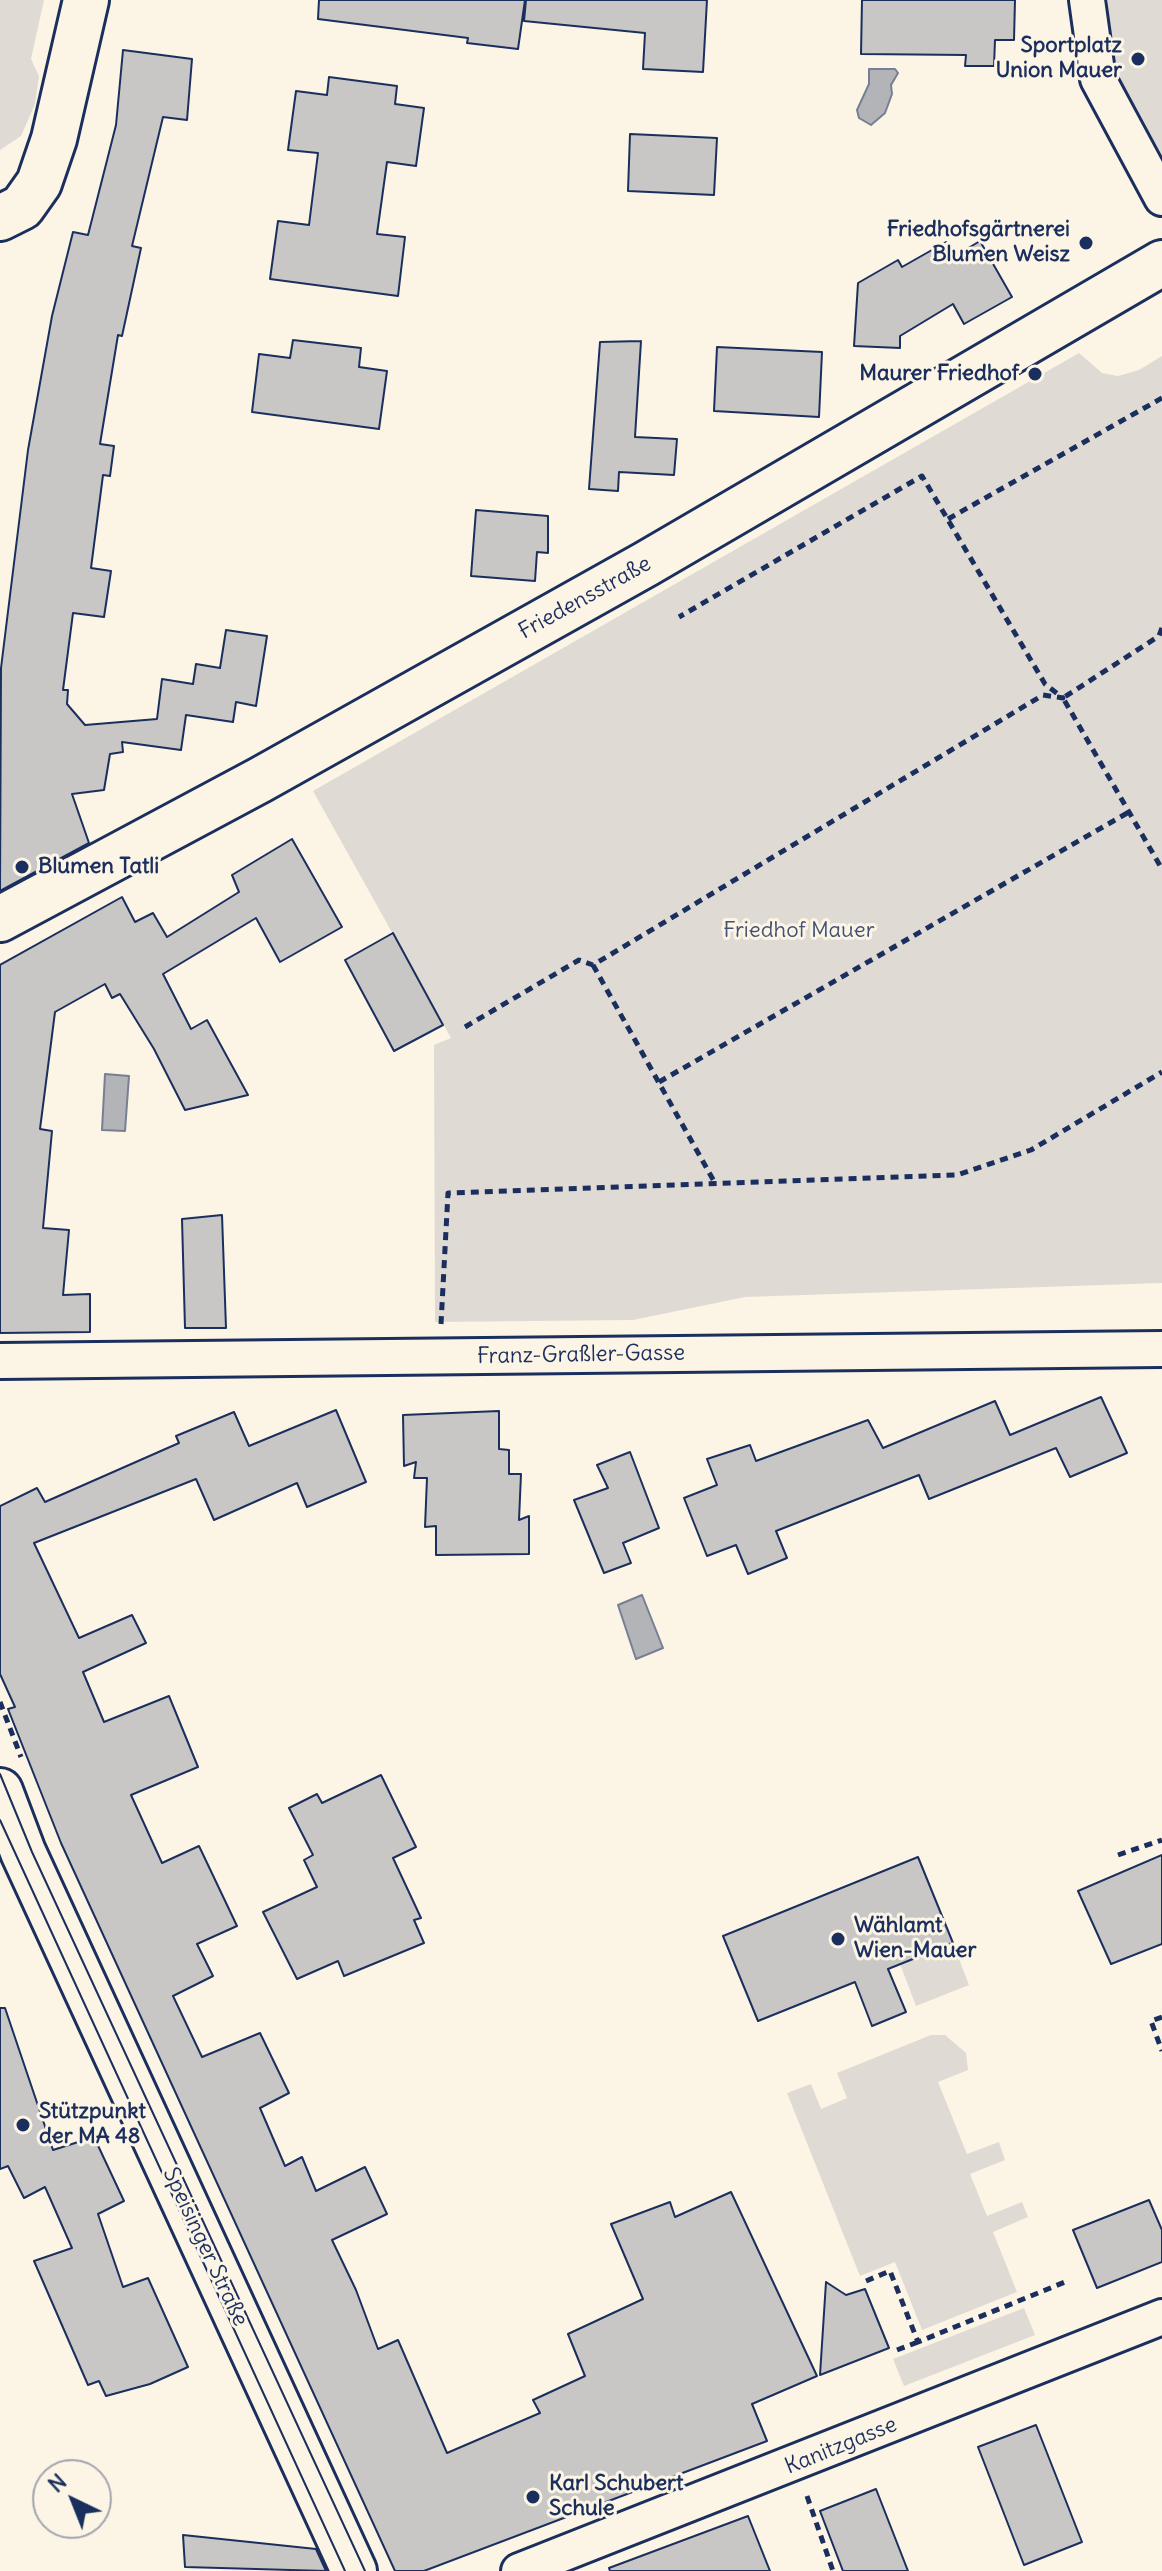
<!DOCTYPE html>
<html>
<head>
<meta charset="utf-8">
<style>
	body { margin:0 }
	#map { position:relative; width:1162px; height:2571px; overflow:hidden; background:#fcf5e5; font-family:Delius,sans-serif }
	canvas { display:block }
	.north { position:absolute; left:32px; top:2459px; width:80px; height:80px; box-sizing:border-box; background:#fcf5e5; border:2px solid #a2a6af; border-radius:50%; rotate:317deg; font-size:22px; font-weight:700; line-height:32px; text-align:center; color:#1b2f5e }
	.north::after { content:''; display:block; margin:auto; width:28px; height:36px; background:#1b2f5e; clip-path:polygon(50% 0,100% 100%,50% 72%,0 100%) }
</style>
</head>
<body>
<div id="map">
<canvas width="1162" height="2571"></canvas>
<div class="north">N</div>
</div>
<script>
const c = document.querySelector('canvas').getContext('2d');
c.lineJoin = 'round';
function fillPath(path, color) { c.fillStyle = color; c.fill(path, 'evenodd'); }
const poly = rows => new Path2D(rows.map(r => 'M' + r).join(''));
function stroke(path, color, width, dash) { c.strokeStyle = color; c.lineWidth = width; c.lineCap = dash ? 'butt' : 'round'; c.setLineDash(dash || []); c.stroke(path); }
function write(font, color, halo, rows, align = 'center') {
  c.font = font + ' Delius,sans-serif'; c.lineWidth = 6; c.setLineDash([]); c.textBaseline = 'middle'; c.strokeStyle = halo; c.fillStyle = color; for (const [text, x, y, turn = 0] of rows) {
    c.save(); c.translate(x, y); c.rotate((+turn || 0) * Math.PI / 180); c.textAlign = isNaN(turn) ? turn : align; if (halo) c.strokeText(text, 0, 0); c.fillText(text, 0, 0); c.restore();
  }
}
fillPath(poly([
	[0,0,44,0,31,59,39,76,35,104,21,136,0,150],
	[1108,0,1162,0,1162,157,1142,131,1119,83,1109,35],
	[1079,353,1102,373,1118,376,1139,370,1162,356,1162,1283,745,1297,633,1320,435,1322,434,1045,451,1038,313,791],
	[953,1943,969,1985,916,2006,900,1964],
	[931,2035,945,2035,966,2053,968,2070,938,2082,967,2154,999,2142,1005,2160,970,2174,987,2216,1022,2202,1028,2217,993,2232,1017,2292,922,2330,895,2262,860,2276,787,2093,811,2084,821,2109,847,2098,837,2073],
	[1024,2308,1035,2335,904,2386,893,2359]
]), '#dfdbd4');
const water = poly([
	[869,69,895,69,898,73,891,85,892,94,885,113,871,125,859,118,857,110,869,84,869,69],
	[105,1074,129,1076,125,1131,102,1130,105,1074],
	[642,1595,663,1648,636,1659,618,1605,642,1595]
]);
fillPath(water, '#b2b4b8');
stroke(water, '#767f94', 2);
const building = poly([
	[319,0,525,0,518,49,467,43,468,38,318,19,319,0],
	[526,0,707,0,703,72,643,69,645,33,524,21,526,0],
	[862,0,1015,0,1014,40,995,40,994,66,965,66,966,55,861,54,862,0],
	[123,50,192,59,187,120,163,117,132,246,141,248,122,336,118,335,100,444,114,446,110,476,103,475,91,568,111,571,104,617,73,613,63,690,68,690,67,704,85,725,157,719,162,679,193,684,196,664,220,668,226,630,267,636,256,706,236,702,233,722,186,715,181,750,122,742,123,752,110,754,104,790,72,794,89,843,0,891,1,668,28,450,52,316,73,232,88,235,116,125,123,50],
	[329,77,397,86,395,104,424,108,416,166,387,162,377,234,405,237,398,296,270,279,278,221,309,225,318,153,288,150,296,91,327,95,329,77],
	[630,134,717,138,714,195,628,191,630,134],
	[980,241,1012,297,964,324,953,304,900,336,900,348,854,346,858,283,898,260,902,267,946,242,955,256,980,241],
	[293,340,361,348,359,367,387,371,379,429,252,412,259,354,290,358,293,340],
	[641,341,635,437,677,439,674,475,619,472,618,491,589,489,600,342,641,341],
	[717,347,822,352,819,417,714,411,717,347],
	[476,510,548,516,548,553,537,552,535,581,471,576,476,510],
	[292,839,342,927,280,962,256,918,163,974,191,1029,207,1020,248,1095,185,1110,154,1049,120,994,112,998,105,984,55,1012,40,1129,52,1131,43,1228,69,1230,63,1295,90,1294,90,1332,0,1333,0,965,122,897,135,922,153,913,167,937,239,892,232,875,292,839],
	[393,933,443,1025,394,1051,345,960,393,933],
	[222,1215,226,1328,185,1328,182,1219,222,1215],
	[1101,1397,1127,1453,1070,1477,1056,1448,929,1499,919,1475,776,1531,787,1558,748,1574,736,1545,707,1556,684,1498,717,1485,707,1459,750,1445,756,1461,868,1420,883,1448,995,1401,1010,1435,1101,1397],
	[336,1410,366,1482,307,1507,297,1483,214,1520,196,1479,34,1543,79,1638,132,1615,146,1643,83,1672,104,1722,169,1696,198,1767,131,1795,162,1863,199,1846,237,1926,197,1944,213,1976,173,1996,202,2057,260,2033,289,2093,260,2108,285,2166,302,2157,316,2191,365,2167,387,2214,332,2240,356,2290,378,2349,398,2340,447,2453,540,2413,533,2400,585,2376,568,2334,643,2299,611,2224,670,2202,675,2217,731,2192,817,2376,752,2404,767,2441,424,2571,395,2571,61,1843,8,1709,15,1707,0,1674,0,1506,37,1488,45,1502,179,1443,176,1436,234,1412,249,1446,336,1410],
	[499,1411,499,1449,509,1450,509,1474,521,1474,519,1520,529,1516,529,1554,436,1555,436,1526,425,1527,427,1478,414,1478,416,1462,404,1466,403,1415,499,1411],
	[630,1452,659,1528,623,1543,631,1563,604,1573,574,1500,608,1488,597,1465,630,1452],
	[381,1775,416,1847,393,1858,421,1918,414,1920,424,1943,344,1976,338,1961,297,1979,263,1912,317,1887,304,1860,313,1855,289,1808,317,1794,322,1803,381,1775],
	[1162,1855,1162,1944,1111,1964,1078,1891,1162,1855],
	[918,1857,953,1943,888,1969,906,2012,872,2026,855,1982,758,2021,723,1936,918,1857],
	[0,2008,5,2008,53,2150,94,2137,124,2201,98,2214,123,2287,148,2278,188,2367,150,2384,106,2396,99,2381,88,2385,34,2261,72,2248,45,2187,24,2198,8,2166,0,2169,0,2008],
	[1149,2200,1162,2230,1162,2262,1097,2288,1073,2230,1149,2200],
	[826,2282,846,2295,865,2289,889,2348,820,2375,826,2282],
	[1036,2425,1082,2542,1024,2565,978,2447,1036,2425],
	[876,2489,908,2571,843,2571,820,2511,876,2489],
	[748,2516,770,2571,610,2571,609,2568,748,2516],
	[183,2535,316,2549,326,2571,185,2567,183,2535]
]);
fillPath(building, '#c8c7c6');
stroke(building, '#1b2f5e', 2);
const street = poly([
	[1087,0,1098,79,1162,198],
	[0,1361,1162,1349],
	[519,2571,1162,2317]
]);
const secondary = poly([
	[0,218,22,207,39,183,54,139,86,0],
	[0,919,260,780,646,564,1162,263],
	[0,1791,23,1852,354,2571]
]);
stroke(street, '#1b2f5e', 40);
stroke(secondary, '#1b2f5e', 50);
stroke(poly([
	[948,519,1162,398],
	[1162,628,1159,636,1063,698,1162,869],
	[593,965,715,1183],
	[465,1027,579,960,593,965,1043,695,1063,698,1045,684,922,476,679,617],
	[659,1082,1129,812],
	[441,1324,448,1193,957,1175,1031,1150,1162,1072],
	[0,1702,21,1757],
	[1118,1855,1162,1840],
	[1162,2017,1151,2021,1162,2051],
	[866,2281,890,2271,918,2342,1065,2282],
	[897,2350,918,2342],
	[807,2496,833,2571]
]), '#1b2f5e', 5, [8, 6]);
stroke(street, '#fcf5e5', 34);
stroke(secondary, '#fcf5e5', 44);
stroke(poly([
	[0,1774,32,1852,365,2571],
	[0,1820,345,2571]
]), '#1b2f5e', 2);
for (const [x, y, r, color] of [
	[1138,59,8,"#1b2f5e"],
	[1086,243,8,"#1b2f5e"],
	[1035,374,8,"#1b2f5e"],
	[22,867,8,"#1b2f5e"],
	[838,1939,8,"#1b2f5e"],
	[23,2125,8,"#1b2f5e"],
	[533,2497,8,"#1b2f5e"]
]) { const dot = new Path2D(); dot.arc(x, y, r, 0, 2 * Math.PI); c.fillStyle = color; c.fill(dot); stroke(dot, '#fcf5e5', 3); }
write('bold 22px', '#1b2f5e', '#fcf5e5', [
	["Sportplatz",1122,46,"right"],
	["Union Mauer",1122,71,"right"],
	["Friedhofsgärtnerei",1070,230,"right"],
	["Blumen Weisz",1070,255,"right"],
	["Maurer Friedhof",1019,374,"right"],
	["Blumen Tatli",38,867],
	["Wählamt",854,1926],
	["Wien-Mauer",854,1951],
	["Stützpunkt",39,2112],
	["der MA 48",39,2137],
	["Karl Schubert",549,2484],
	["Schule",549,2509]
], 'left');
write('22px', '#1b2f5e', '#fcf5e5', [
	["Friedensstraße",585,598,-29],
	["Franz-Graßler-Gasse",581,1355,-1],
	["Speisinger Straße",205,2247,65],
	["Kanitzgasse",841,2446,-22]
]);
write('22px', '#425176', '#fcf5e5', [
	["Friedhof Mauer",799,931]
]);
</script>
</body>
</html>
